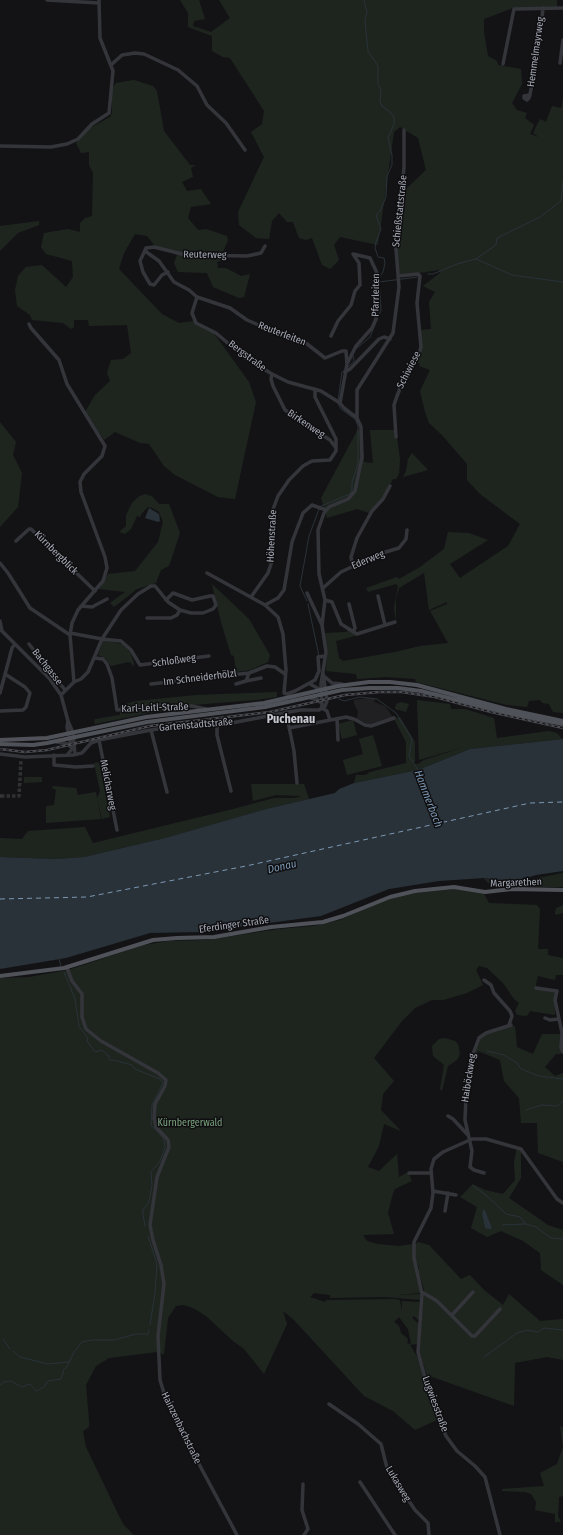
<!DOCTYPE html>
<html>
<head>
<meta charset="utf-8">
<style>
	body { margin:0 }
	canvas { display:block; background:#131315 }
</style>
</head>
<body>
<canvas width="563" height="1535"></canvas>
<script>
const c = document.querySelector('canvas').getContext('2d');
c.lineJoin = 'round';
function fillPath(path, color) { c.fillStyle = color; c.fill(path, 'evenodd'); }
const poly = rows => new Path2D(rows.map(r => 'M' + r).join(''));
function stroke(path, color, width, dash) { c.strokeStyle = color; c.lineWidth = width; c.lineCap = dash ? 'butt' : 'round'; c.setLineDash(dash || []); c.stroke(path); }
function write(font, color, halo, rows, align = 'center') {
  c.font = font + ' "Fira Sans Condensed",sans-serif'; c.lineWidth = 3; c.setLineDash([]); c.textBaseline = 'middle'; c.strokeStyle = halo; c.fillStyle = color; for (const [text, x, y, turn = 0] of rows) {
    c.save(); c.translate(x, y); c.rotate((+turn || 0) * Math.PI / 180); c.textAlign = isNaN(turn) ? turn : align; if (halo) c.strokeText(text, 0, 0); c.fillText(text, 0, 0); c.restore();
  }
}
fillPath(poly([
	[367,698,375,699,374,702,385,706,393,717,371,725,357,719,358,711,354,704,354,700]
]), '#201f22');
fillPath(poly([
	[180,0,199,0,205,19,194,21,193,26,211,32,230,18,219,0,557,0,557,7,513,8,484,19,484,32,488,56,497,61,498,65,521,69,522,84,512,103,517,110,527,113,525,118,534,125,530,134,539,137,533,133,540,119,546,122,552,106,561,108,563,99,563,713,553,712,549,704,542,703,540,700,529,701,527,707,507,705,416,682,415,679,386,677,357,679,356,674,326,671,327,653,325,633,347,632,347,629,359,635,336,641,339,658,343,661,395,652,420,646,448,643,430,611,447,604,447,602,429,610,424,573,399,588,396,599,396,621,394,608,398,586,396,584,368,592,366,588,397,577,399,579,420,567,444,549,448,532,469,533,488,540,450,564,460,578,508,546,520,524,480,494,467,480,467,464,442,435,429,423,425,412,420,391,430,370,419,366,420,364,417,362,421,353,421,330,431,329,429,302,435,292,423,286,440,273,439,270,399,276,396,256,406,189,426,170,418,138,400,127,394,132,378,245,340,237,334,245,339,260,330,269,322,265,312,238,306,240,299,238,293,222,287,222,279,213,272,221,269,239,256,238,239,225,238,212,264,157,251,132,262,124,264,111,230,58,223,57,212,51,212,36,188,27,188,13],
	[134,80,153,86,157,91,164,131,190,165,196,165,191,168,193,177,182,182,187,191,201,189,211,204,191,207,188,218,198,230,206,229,227,236,228,240,223,252,224,260,217,262,218,268,226,268,241,276,250,274,244,297,239,298,213,287,207,273,178,272,174,263,177,255,155,246,147,236,135,234,124,253,119,269,162,314,179,323,194,321,213,332,249,382,256,402,235,499,218,497,175,475,164,466,149,444,140,443,115,432,104,440,85,412,95,395,110,381,107,373,111,360,123,359,131,353,127,325,89,326,88,320,74,320,74,327,71,329,63,323,32,320,30,315,17,306,15,290,18,276,26,267,42,265,66,287,73,277,72,261,46,254,41,247,44,233,68,229,80,232,80,223,85,218,92,216,93,173,89,165,89,152,81,153,76,143,88,129,110,117,112,113,112,89,116,83],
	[39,221,39,225,18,233,0,251,0,226],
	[0,422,16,442,13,455,22,473,18,507,0,527],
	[358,429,362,432,364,462,373,463,370,430,396,430,400,459,399,474,396,479,393,479,384,495,369,513,357,509,327,518,321,498],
	[412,453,428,470,403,477,406,471,408,459],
	[145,494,152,496,159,504,169,504,180,533,169,566,161,570,156,583,137,589,114,607,110,603,125,592,99,589,108,574,135,571,158,542,163,522,159,512,152,508,148,507,142,513,140,517,137,516,131,529,125,534,119,532,126,526,126,515,132,503,138,497],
	[212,584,249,619,270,655,268,662,250,670,236,672,234,656,231,655,221,622],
	[103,640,122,644,130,652,134,663,133,667,131,663,128,662,111,666,105,658,98,655],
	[277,692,277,697,256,700,192,705,190,708,149,713,95,724,94,722,95,719,120,715,120,705,136,701,196,695],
	[417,700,450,704,451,709,465,709,494,718,497,738,549,731,557,733,562,739,470,749,418,770,354,783,356,775,365,775,370,772,406,763,406,742,394,719,400,717,415,742,415,762,413,764,418,764,424,760,464,747,419,760],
	[401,702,409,704,406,712,395,709,396,704],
	[353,720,357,735,342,739,338,724],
	[373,735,382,766,347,775,343,760,363,754,359,739],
	[99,762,110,817,102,819,97,798,101,819,46,823,46,806,54,805,56,790,52,788,53,786,76,788,78,795,96,792,97,798,100,791,94,763],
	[24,777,42,777,42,782,24,783],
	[251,784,304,784,309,799,266,809,165,838,84,857,56,859,0,857,0,838,22,839,28,831,85,827,93,843,233,809,274,798,295,798,301,796,276,795,253,801],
	[563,873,563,887,498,887,491,885,485,880,484,878,504,883,513,883],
	[456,889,484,894,489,903,537,905,540,909,538,949,548,949,548,955,563,958,563,975,556,975,555,980,538,976,536,984,536,989,555,992,555,1015,530,1011,527,1016,517,1015,515,1011,519,1003,514,999,503,983,487,968,479,966,476,970,483,985,467,993,443,1000,432,1000,415,1008,402,1021,374,1058,394,1081,383,1094,381,1110,401,1131,384,1124,379,1146,368,1167,379,1171,397,1154,399,1177,408,1172,412,1181,395,1189,393,1193,388,1213,394,1234,363,1235,367,1241,377,1244,399,1246,413,1244,420,1293,394,1295,421,1294,422,1300,384,1297,330,1298,330,1295,314,1293,310,1297,325,1302,326,1300,395,1299,400,1300,402,1312,402,1301,420,1302,419,1319,418,1320,414,1316,412,1318,419,1324,417,1344,410,1345,418,1358,437,1420,415,1430,393,1411,364,1396,294,1320,283,1311,287,1324,264,1374,244,1349,233,1341,206,1316,195,1309,184,1305,176,1306,168,1318,164,1354,161,1354,161,1352,157,1352,109,1358,96,1366,86,1385,89,1421,89,1427,83,1431,86,1447,120,1518,124,1525,134,1535,0,1535,0,978,29,977,68,970,144,945,168,941,206,940,279,929,313,926,340,920,375,904,406,894],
	[399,1317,408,1329,411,1344,407,1343,408,1339,401,1333,399,1326,394,1322],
	[563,905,563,913,556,915,555,913,556,908],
	[509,1026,515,1026,517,1047,533,1054,542,1034,561,1034,561,1054,556,1054,545,1067,555,1076,563,1073,563,1162,538,1153,537,1123,521,1123,519,1098,504,1081,500,1060,478,1051,469,1082,474,1054,480,1039,483,1035],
	[445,1038,455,1041,458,1044,460,1054,457,1060,448,1066,442,1091,440,1089,444,1065,433,1056,432,1046,439,1039],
	[517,1147,521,1149,521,1178,509,1198,548,1225,563,1230,563,1285,541,1270,540,1253,523,1241,501,1231,487,1237,471,1228,477,1207,460,1197,473,1184,485,1190,503,1194,515,1180,514,1162],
	[485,1210,492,1228,485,1228,482,1214],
	[418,1242,429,1245,461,1279,470,1275,484,1290,503,1305,509,1294,540,1321,563,1319,563,1360,547,1357,515,1363,514,1406,427,1375,419,1351,424,1290,418,1270,419,1267,417,1265,414,1256,415,1244],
	[560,1426,563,1428,563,1496,559,1497,558,1516,561,1522,555,1522,555,1514,535,1510,536,1502,531,1494,525,1492,502,1491,502,1489,544,1486,540,1473,557,1464,563,1447]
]), '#1e251f');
fillPath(poly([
	[149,508,159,514,160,521,158,522,145,518],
	[563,739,563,871,536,875,513,882,484,878,439,881,389,889,321,916,202,932,150,933,66,958,0,969,0,857,56,859,84,857,165,838,266,809,335,793,339,789,354,783,418,770,470,749],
	[483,1210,485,1210,492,1228,490,1229,485,1228,482,1214]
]), '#293239');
stroke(poly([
	[476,259,512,275,563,282],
	[428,274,433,274,457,264,476,259,496,245,497,238,540,217,561,201,563,181],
	[379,282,418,277],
	[356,349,370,337,381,310,379,278,383,272,385,263,384,258,378,257,375,248,376,242,381,229,376,215,380,211,386,197,387,176,392,165,392,155,388,138,394,124,394,117,390,112,382,106,380,101,381,90,378,84,378,66,368,51,365,21,367,12,364,0],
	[347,368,354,361,353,356],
	[338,401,342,372,345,370],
	[321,506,350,494,352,490,352,482,358,464,358,426,355,419,341,409,338,404],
	[307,601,300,586,309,536,319,509],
	[308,604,319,656],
	[339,699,344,701,360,697,377,699,396,713,412,739,409,756,418,770],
	[59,959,61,966],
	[64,972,75,999,79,1026,88,1038,87,1041,95,1052,102,1050,109,1056,109,1059,112,1061,114,1060,132,1065,135,1069,160,1079,163,1083,152,1105,151,1125,164,1139,165,1148,160,1161,151,1172,152,1185,149,1202,143,1210,143,1215,145,1226],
	[487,1051,504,1055,517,1063,521,1069,539,1076,563,1079],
	[526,1110,542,1105,557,1106,563,1101],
	[473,1186,487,1196,506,1214,520,1217,526,1224,536,1227,551,1238,563,1239],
	[502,1225,525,1224],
	[148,1236,157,1264,155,1293,150,1325],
	[3,1339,10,1349],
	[13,1351,20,1357,48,1364,69,1362],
	[484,1357,517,1333,527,1330,538,1332,544,1328,563,1330],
	[0,1385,4,1382,11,1381,22,1387,30,1384,36,1391,44,1387,48,1381,61,1379,64,1369,67,1367,74,1352,82,1342,92,1340,114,1340,136,1334,148,1334,149,1330]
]), '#293239', 1);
stroke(poly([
	[0,899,87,897,246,866,530,803,563,802]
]), '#7b97b2', 1, [5, 4]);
stroke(poly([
	[1,796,19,796,21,760]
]), '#303135', 3.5, [3.5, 2]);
stroke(poly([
	[47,0,99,3],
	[560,63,563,40],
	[503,64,514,9,563,8],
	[111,65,122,55,135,53,144,54,178,70,197,86,207,105,226,123,245,150],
	[530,95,524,96,524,98,527,100,529,98,530,95,530,94,538,57,543,8],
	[0,146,51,147,67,144,78,139,92,124,109,113,113,71,100,38,99,0],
	[145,251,159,261,174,282,189,290,197,297,192,313,196,323,216,333,244,357,272,374,288,382,321,391,340,403,344,408,357,418],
	[168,272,162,275,154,285,150,284,143,272,140,261,146,248,154,247,186,255,247,256,261,253,265,246],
	[197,297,230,308,247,320,263,327,302,340,325,358,342,351,346,351,347,364,340,403],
	[29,324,31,328,59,360,67,384,105,446,102,456,84,474,80,482,81,492,105,557,107,568,103,581,78,610,72,623,70,635,74,682],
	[331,336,338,321,351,305,355,291,360,285,359,263,353,254,370,258,377,273,375,299,376,319,372,328,356,346,347,364],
	[345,372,350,369,379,339,384,337,390,339],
	[272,374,271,379,273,386,285,410,330,440,336,448],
	[396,437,394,405,397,396,404,379,418,357,421,347,417,303,420,276,418,274,398,276],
	[16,541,29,529,31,529,95,591],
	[0,563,8,573,30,608,70,635],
	[353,567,351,557,357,538,372,511,383,499,390,486],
	[207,573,265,605,278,617,283,634,286,670,284,693,287,694,295,691,315,680,319,671,318,657,325,656],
	[323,588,341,572,379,554,399,548,406,539,407,530],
	[307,593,322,625],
	[378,596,385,625],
	[251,597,268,573,272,561,272,512,278,496,289,480,303,466,312,461,330,460,336,451,336,439,315,397,315,389],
	[166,600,173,593,192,600,210,596,213,596,216,605,213,609,203,613,191,613,180,610],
	[325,600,332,602,341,624,357,634,395,622],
	[349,604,355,628,353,632],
	[265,605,278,598,284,590,292,542,303,513,312,505,326,510],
	[81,606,92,607,107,599],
	[0,621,2,631],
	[0,629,49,678,61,695,68,721,73,733,75,754],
	[70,633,102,639,121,610,138,594,151,586,155,586,168,602,180,610,177,615,171,618,147,618],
	[29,644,65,690],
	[95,658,103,659,107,664,112,678,117,710,147,706,192,706,206,709],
	[325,677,332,683,342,684],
	[246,681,261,678],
	[151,684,249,673],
	[236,684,246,681,249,673,267,666,275,667,285,674],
	[310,684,321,690],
	[0,693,12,648,15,644],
	[61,695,74,682,81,679,88,672,102,639,121,641,131,650,140,665,209,656],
	[311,698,318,700,321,703],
	[322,708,321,684,326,652,322,625,325,600,319,574,318,530,324,513,329,507,348,499,355,491,362,457,361,427,357,418,357,390,393,333,399,287,396,249,399,207,401,200,404,167,404,130],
	[322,708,327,711,330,720],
	[0,711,23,710,26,707,30,693,25,687,5,674],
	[286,712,294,751,297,783],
	[337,719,338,740],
	[68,721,67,727,72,749,68,754],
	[217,724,217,735,231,791],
	[289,728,346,717,354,719,365,725,371,726,394,718],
	[151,730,167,792],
	[99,740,117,830],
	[57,742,68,744,72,748],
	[0,754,25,757,73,755,82,753,91,743,99,740,151,730,204,722,226,724,300,710,319,710,325,706,327,701,323,673],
	[54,755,54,765,76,767,93,766],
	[0,796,1,796],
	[67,968,72,981,82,994,82,1017,86,1029,101,1041,158,1073,166,1080,165,1086,155,1104,154,1118,156,1127,168,1140,169,1147,157,1177,150,1225,153,1240,161,1265,164,1284,158,1336,160,1380,168,1406,237,1535],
	[484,980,491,985,494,993,510,1011,512,1016,509,1025],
	[536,988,557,991,555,1000,562,1033,561,1047,563,1052],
	[545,1018,550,1020,558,1019],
	[448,1116,453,1119,467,1134],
	[409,1173,431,1173],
	[484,1173,474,1170,470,1167,472,1151,465,1120,466,1096,473,1054,479,1038,486,1033,511,1025],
	[433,1191,456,1195],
	[445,1211,448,1193],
	[422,1292,437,1301,472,1336,475,1336,500,1309],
	[452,1315,473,1292],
	[329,1404,358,1424,381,1444,387,1468,415,1510,428,1523,429,1535],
	[360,1482,395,1535],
	[303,1484,302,1510,308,1529,304,1535],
	[500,1535,485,1477,475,1466,457,1451,446,1436,439,1419,424,1374,418,1352,422,1294,414,1258,414,1242,431,1208,433,1193,431,1169,434,1159,443,1152,472,1139,486,1139,521,1149,557,1199,563,1203]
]), '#34353a', 3.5);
stroke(poly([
	[0,740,47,738,146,717,264,703,338,686,369,682,390,682,417,685,506,709,563,721],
	[0,744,33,745,47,743,147,722,265,707,342,690,369,688,398,688,421,691,512,714,563,724],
	[0,976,64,968,153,940,177,938,214,937,271,927,323,922,343,916,390,897,415,891,454,887,485,892,512,889,563,890]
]), '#505259', 4);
const rail = poly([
	[0,749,25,752,47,750,150,726,270,712,345,695,379,692,402,692,435,697,491,712,563,728]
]);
stroke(rail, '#494b51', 2.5);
stroke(rail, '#0f0e10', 1, [3]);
write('10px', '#a5aab6', '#0f0e10', [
	["Hemmelmayrweg",536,52,-82],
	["Schießstattstraße",400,211,-84],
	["Reuterweg",205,255,1],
	["Pfarrleiten",376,295,-89],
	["Reuterleiten",282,334,21],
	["Bergstraße",247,356,37],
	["Schiwiese",409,370,-63],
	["Birkenweg",306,424,34],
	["Höhenstraße",272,536,-87],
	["Kürnbergblick",56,553,45],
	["Ederweg",368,560,-23],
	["Schloßweg",174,661,-8],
	["Bachgasse",47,667,52],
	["Im Schneiderhölzl",200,678,-7],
	["Karl-Leitl-Straße",155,708,-2],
	["Gartenstadtstraße",196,725,-5],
	["Melicharweg",108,785,79],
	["Margarethen",516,883,-2],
	["Eferdinger Straße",234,925,-8],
	["Haiböckweg",469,1078,-81],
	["Lugwiesstraße",435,1404,70],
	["Hainzenbachstraße",181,1428,64],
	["Lukasweg",398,1484,59]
]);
write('10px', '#7ba27e', '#0f0e10', [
	["Kürnbergerwald",190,1123]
]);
write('italic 11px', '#7b97b2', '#0f0e10', [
	["Hammerbach",428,799,69],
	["Donau",282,867,-13]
]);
write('bold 12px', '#c6c9d2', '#0f0e10', [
	["Puchenau",291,720]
]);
</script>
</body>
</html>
